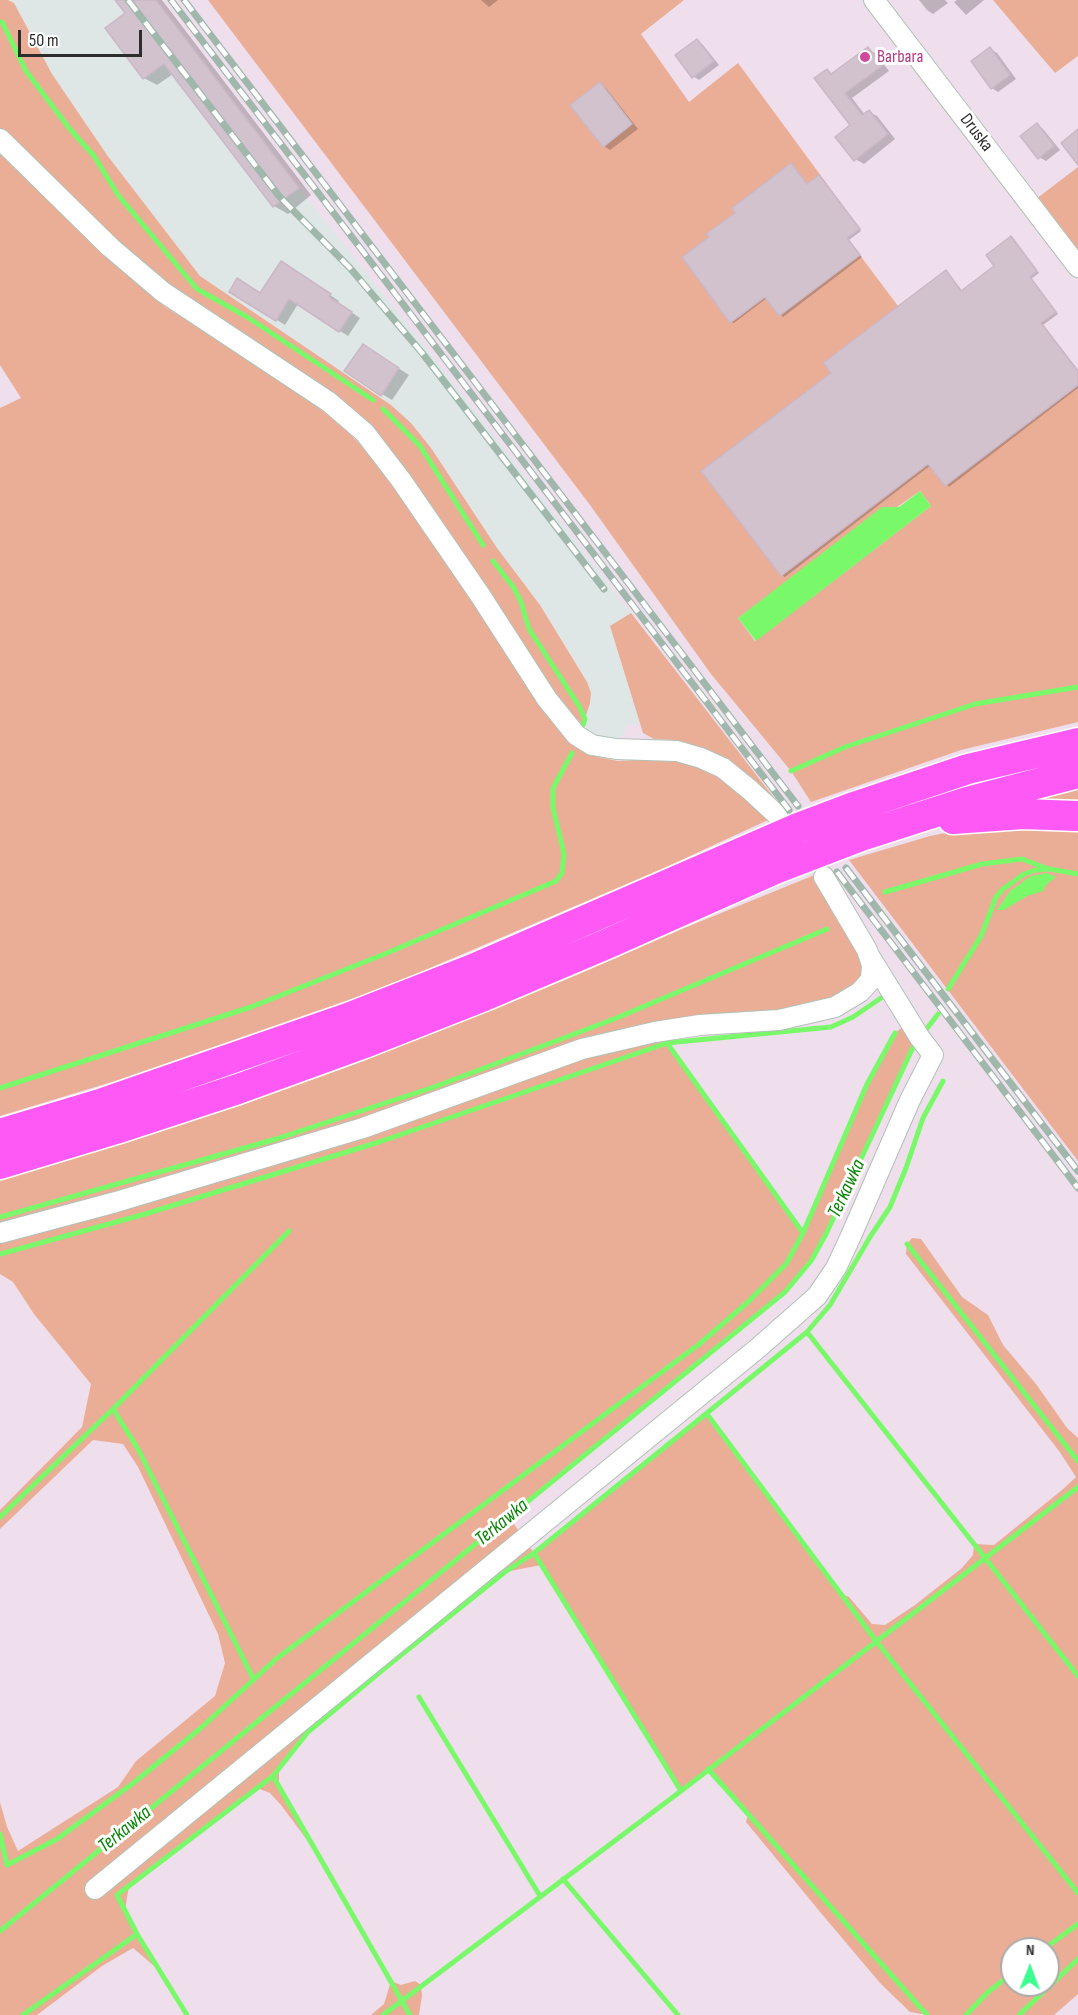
<!DOCTYPE html>
<html>
<head>
<meta charset="utf-8">
<style>
	body { margin:0 }
	#map { position:relative; width:1078px; height:2015px; overflow:hidden; background:#efdeec; font-family:"Sofia Sans Condensed",sans-serif }
	canvas { display:block }
	.north { position:absolute; left:1000px; top:1937px; width:60px; height:60px; box-sizing:border-box; background:#fff; border:2px solid #ababab; border-radius:50%; rotate:1deg; font-size:16px; font-weight:700; line-height:24px; text-align:center; color:#2d2d2d }
	.north::after { content:''; display:block; margin:auto; width:21px; height:27px; background:#3bff91; clip-path:polygon(50% 0,100% 100%,50% 72%,0 100%) }
	.scale { position:absolute; left:18px; top:30px; width:124px; height:27px; box-sizing:border-box; border:3px solid #2d2d2d; border-top:0; padding-left:8px; font-size:18px; line-height:21px; white-space:nowrap; color:#2d2d2d; -webkit-text-stroke:4px #fff; paint-order:stroke }
</style>
</head>
<body>
<div id="map">
<canvas width="1078" height="2015"></canvas>
<div class="north">N</div>
<div class="scale">50 m</div>
</div>
<script>
const c = document.querySelector('canvas').getContext('2d');
c.lineJoin = 'round';
function fillPath(path, color) { c.fillStyle = color; c.fill(path, 'evenodd'); }
const poly = rows => new Path2D(rows.map(r => 'M' + r).join(''));
function stroke(path, color, width, dash) { c.strokeStyle = color; c.lineWidth = width; c.lineCap = dash ? 'butt' : 'round'; c.setLineDash(dash || []); c.stroke(path); }
function write(font, color, halo, rows, align = 'center') {
  c.font = font + ' "Sofia Sans Condensed",sans-serif'; c.lineWidth = 6; c.setLineDash([]); c.textBaseline = 'middle'; c.strokeStyle = halo; c.fillStyle = color; for (const [text, x, y, turn = 0] of rows) {
    c.save(); c.translate(x, y); c.rotate((+turn || 0) * Math.PI / 180); c.textAlign = isNaN(turn) ? turn : align; if (halo) c.strokeText(text, 0, 0); c.fillText(text, 0, 0); c.restore();
  }
}
fillPath(poly([
	[8,0,156,0,299,188,428,350,631,613,610,627,640,723,626,725,625,731,623,735,618,739,612,740,592,733,583,725,590,703,591,693,587,682,540,605,497,548,431,447,411,423,391,405,200,276,107,155,52,74,14,3]
]), '#dfe7e6');
fillPath(poly([
	[0,0,8,0,14,3,52,74,107,155,200,276,391,405,411,423,431,448,497,548,540,605,587,682,591,693,590,703,583,725,563,705,519,644,393,455,199,310,116,242,0,129],
	[208,0,684,0,641,34,689,102,738,63,860,229,847,238,898,306,946,270,992,331,1042,293,1056,312,1042,323,1078,371,1078,722,961,750,811,802,791,771,711,674,590,505],
	[920,491,931,506,755,641,738,618],
	[993,0,1078,0,1078,56,1055,73],
	[0,148,102,250,164,306,252,362,327,414,352,436,387,473,582,749,598,757,618,761,670,758,713,772,770,819,662,869,383,988,115,1081,0,1116,0,408,21,398,0,365],
	[1078,167,1078,254,1036,199],
	[631,613,785,812,706,750,675,740,654,739,643,733,610,626],
	[1078,789,1078,808,1043,801,1042,798],
	[1078,825,1078,1161,849,860,930,836,966,829],
	[817,874,872,965,849,999,656,1032,668,1043,802,1233,867,1084,895,1033,904,1026,915,1043,826,1234,811,1261,785,1292,509,1517,534,1553,707,1414,841,1594,849,1597,872,1624,885,1625,915,1605,962,1568,973,1555,974,1544,994,1545,1062,1490,1076,1477,1059,1451,906,1254,907,1244,912,1238,921,1239,962,1297,988,1315,1003,1345,1036,1384,1067,1428,1078,1438,1078,1994,1054,2015,928,2015,910,2012,880,1983,821,1913,746,1822,748,1814,708,1770,681,1791,541,1565,505,1572,308,1732,284,1760,279,1766,279,1786,316,1852,281,1805,270,1793,257,1788,129,1886,125,1910,137,1934,160,1971,133,1948,102,1966,37,2015,0,2015,0,1802,7,1827,18,1851,118,1787,136,1761,215,1696,225,1663,218,1634,138,1467,123,1444,93,1440,0,1529,0,1510,82,1427,91,1384,34,1314,13,1282,0,1274,0,1181,244,1104,350,1066,460,1023,579,974,682,929],
	[1012,1949,1048,1949,1048,1985,1012,1985],
	[391,1981,401,1985,415,1981,421,1985,422,1996,419,2015,371,2015,384,2004]
]), '#eaae96');
fillPath(poly([
	[920,491,931,506,756,641,738,618,882,507,899,507],
	[1047,873,1056,877,1046,885,1043,891,1027,896,1004,910,997,910,1010,891,1031,876]
]), '#79f969');
fillPath(poly([
	[126,0,162,0,311,195,288,214,274,206,173,74,157,85,144,78],
	[481,0,498,0,489,7],
	[919,0,945,0,948,3,933,14,927,10],
	[957,0,984,0,966,15,954,2],
	[697,41,703,45,719,65,699,80,693,76],
	[868,49,876,54,889,71,852,98,865,115,869,112,877,116,895,139,864,164,855,159,852,125,827,71,833,74],
	[990,49,997,53,1016,79,998,92,992,88],
	[600,84,606,88,638,129,610,150,604,146],
	[1037,125,1043,129,1060,150,1046,161,1039,157],
	[791,165,808,185,819,177,822,178,861,231,849,240,862,257,783,317,767,298,734,323,731,322,711,237],
	[1011,238,1039,273,1031,279,1058,314,1043,325,1078,370,1078,388,949,487,931,465,785,577,782,575,833,373,946,272,963,292,996,266],
	[290,268,339,301,337,303,360,318,348,336,298,304,285,325,231,291,261,294],
	[373,352,409,375,392,400,382,394]
]), '#0003');
stroke(poly([
	[2,22,26,71,69,128,94,156,118,195,197,289,247,317,373,400],
	[383,409,420,446,483,545],
	[493,561,514,588,521,602,529,629,579,706,585,719,583,725],
	[791,771,845,747,975,704,1078,687],
	[885,892,982,864,1022,859,1046,868],
	[948,989,981,936,996,897,1003,889,1024,874,1036,870,1050,869,1078,874],
	[925,1031,938,1014],
	[667,1043,803,1233],
	[0,1088,251,1007,387,953,556,881,562,873,564,854,553,808,553,788,572,753],
	[0,1217,276,1139,434,1087,614,1019,827,929],
	[907,1244,1078,1461],
	[0,1254,145,1214,379,1142,667,1043,831,1027,853,1017,881,998],
	[807,1332,1078,1676],
	[113,1409,138,1449,254,1680],
	[707,1414,876,1641,1078,1893],
	[0,1517,113,1409,289,1231],
	[534,1553,681,1791],
	[419,1697,540,1896],
	[708,1769,927,2015],
	[273,1776,410,2015],
	[0,1834,7,1865,57,1839,132,1784,202,1727,276,1659,698,1345,748,1302,786,1264,803,1233,867,1084,895,1033],
	[563,1879,678,2015],
	[0,1931,785,1292,811,1261,826,1234,915,1043],
	[1044,1949,1078,1924],
	[23,2015,137,1934],
	[187,2015,137,1934,117,1895,273,1776,308,1732,391,1663,505,1572,534,1553,807,1332,830,1305,870,1237,890,1207,906,1168,923,1118,943,1081],
	[383,2015,681,1791,1078,1487],
	[966,2015,987,1993,1012,1973],
	[1019,2015,1078,1959]
]), '#79f969', 5);
const building = poly([
	[115,0,156,0,299,188,273,207,164,64,143,79,105,28,125,13,115,0],
	[697,39,714,61,692,78,675,55,697,39],
	[868,47,882,66,845,93,862,115,869,110,888,134,854,161,835,137,850,125,814,78,827,69,831,74,868,47],
	[990,47,1010,75,991,89,971,61,990,47],
	[600,82,632,124,603,147,570,105,600,82],
	[1037,123,1054,146,1038,159,1020,136,1037,123],
	[1078,129,1078,165,1061,143,1078,129],
	[791,163,807,184,819,175,860,229,847,238,860,255,779,316,765,297,730,323,682,257,709,237,706,234,735,213,732,208,791,163],
	[1011,236,1037,271,1030,277,1056,312,1041,323,1078,371,1078,385,945,486,928,464,781,576,701,471,831,373,823,363,946,270,961,291,994,266,986,255,1011,236],
	[281,261,331,294,329,297,352,312,339,332,289,299,276,321,229,292,237,278,260,293,281,261],
	[363,344,399,368,381,396,344,371,363,344]
]);
fillPath(building, '#d2c2ce');
stroke(building, '#cbb7c6', 1.5);
const minor = poly([
	[874,0,1078,267],
	[0,139,110,247,163,292,329,402,365,433,401,480,480,595,547,699,576,735,592,745,616,749,677,751,701,758,723,768,750,790,777,815],
	[0,1233,116,1202,363,1128,582,1049,655,1032,700,1025,779,1020,835,1007,860,992,868,983,871,979,872,965,867,950,824,877],
	[95,1889,758,1348,817,1296,836,1268,850,1238,910,1100,933,1055,920,1038,870,957]
]);
const highway = poly([
	[953,819,1023,814,1078,816],
	[0,1134,103,1103,348,1018,473,969,798,828,851,808,968,769,1078,743],
	[0,1164,116,1129,238,1089,362,1044,484,996,609,943,775,869,861,836,967,802,1078,773]
]);
stroke(minor, '#b2c1b8', 22);
stroke(highway, '#fff', 33);
stroke(minor, '#fff', 20);
stroke(highway, '#ff59f5', 30);
const rail = poly([
	[128,0,279,196,350,268,423,354,604,589],
	[171,0,789,810],
	[184,0,798,806],
	[846,868,1078,1171],
	[837,872,1078,1188]
]);
stroke(rail, '#a0b8ac', 7);
stroke(rail, '#fff', 4.5, [14]);
for (const [x, y, r, color] of [
	[865,57,6,"#d1479c"]
]) { const dot = new Path2D(); dot.arc(x, y, r, 0, 2 * Math.PI); c.fillStyle = color; c.fill(dot); stroke(dot, '#fff', 2); }
write('18px', '#b23c85', '#fff', [
	["Barbara",877,57]
], 'left');
write('18px', '#2d2d2d', '#fff', [
	["Druska",976,133,53]
]);
write('italic 20px', '#0a8406', '#fff', [
	["Terkawka",847,1189,-65],
	["Terkawka",502,1523,-39],
	["Terkawka",125,1830,-39]
]);
</script>
</body>
</html>
